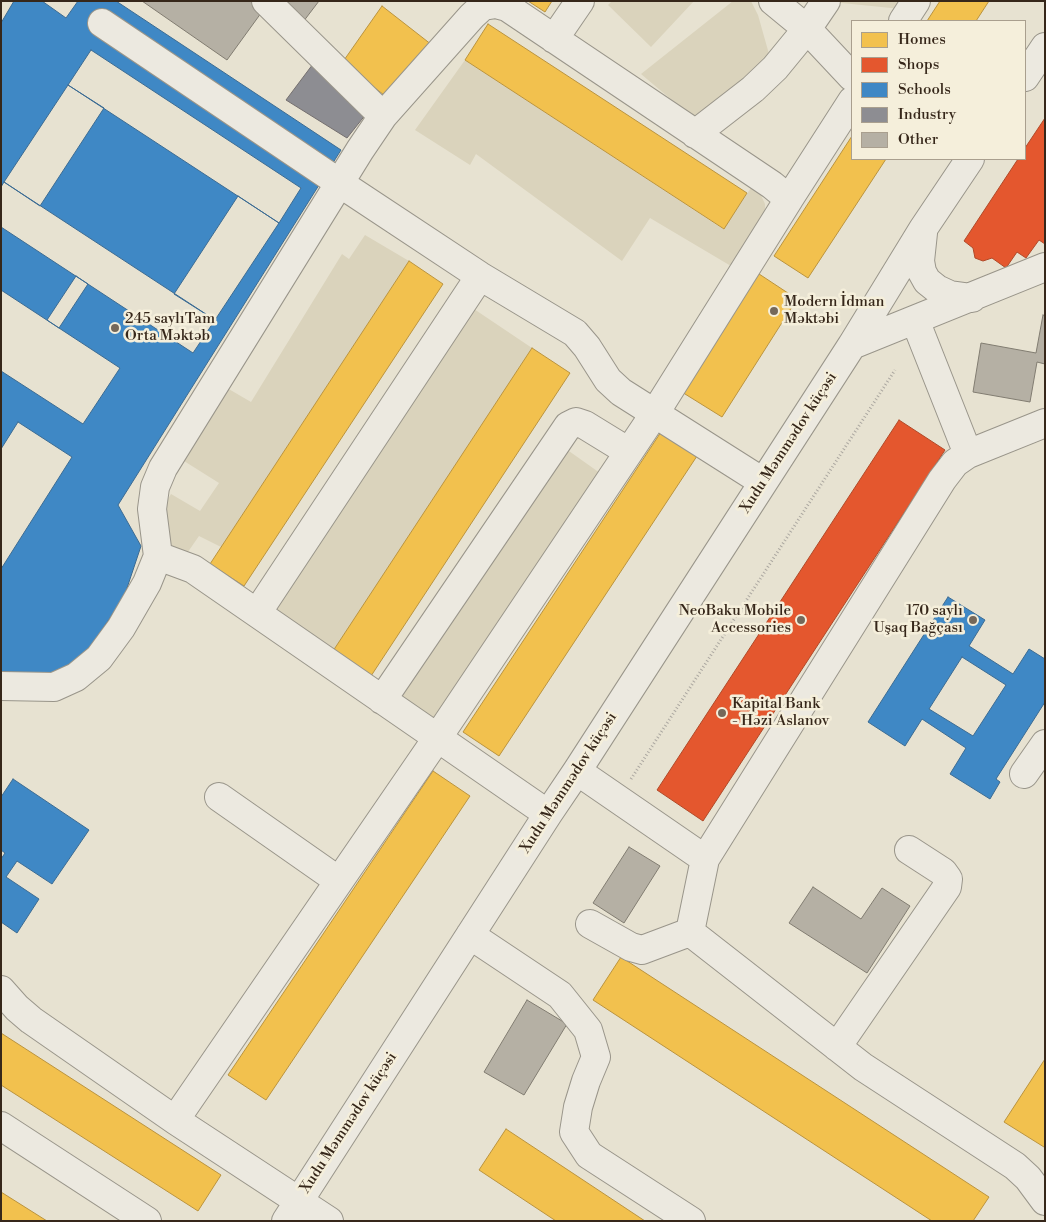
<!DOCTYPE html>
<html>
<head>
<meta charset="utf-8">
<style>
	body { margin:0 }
	#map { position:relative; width:1046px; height:1222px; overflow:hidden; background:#e7e2d1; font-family:"Libre Bodoni",serif }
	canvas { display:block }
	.frame { position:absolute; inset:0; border:2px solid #36271a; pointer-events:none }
	.legend { position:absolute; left:851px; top:20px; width:175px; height:140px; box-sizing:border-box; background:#f5efdb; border:1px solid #a99f8e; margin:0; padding:6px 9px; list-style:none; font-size:15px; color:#36271a }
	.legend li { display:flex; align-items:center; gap:10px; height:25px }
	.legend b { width:25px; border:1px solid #a99f8e }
</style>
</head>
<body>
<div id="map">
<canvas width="1046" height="1222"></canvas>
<div class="frame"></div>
<ul class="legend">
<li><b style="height:14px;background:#f2c14e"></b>Homes</li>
<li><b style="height:14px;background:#e4572e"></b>Shops</li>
<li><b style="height:14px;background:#3f88c5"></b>Schools</li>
<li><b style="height:14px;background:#8d8d92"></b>Industry</li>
<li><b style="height:14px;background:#b5b0a4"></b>Other</li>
</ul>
</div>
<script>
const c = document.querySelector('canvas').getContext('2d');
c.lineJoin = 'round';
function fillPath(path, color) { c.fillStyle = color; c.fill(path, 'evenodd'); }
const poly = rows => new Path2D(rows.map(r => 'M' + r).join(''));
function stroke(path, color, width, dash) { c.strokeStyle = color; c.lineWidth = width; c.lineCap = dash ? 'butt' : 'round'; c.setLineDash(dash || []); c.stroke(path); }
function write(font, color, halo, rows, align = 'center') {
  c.font = font + ' "Libre Bodoni",serif'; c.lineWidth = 5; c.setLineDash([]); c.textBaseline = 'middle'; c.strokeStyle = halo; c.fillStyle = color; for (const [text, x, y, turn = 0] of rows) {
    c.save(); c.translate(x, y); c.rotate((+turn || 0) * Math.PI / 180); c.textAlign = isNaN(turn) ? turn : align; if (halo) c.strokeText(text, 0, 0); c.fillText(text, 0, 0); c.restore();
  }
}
fillPath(poly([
	[612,1,694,1,651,47,608,5],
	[733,1,751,1,758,15,769,54,720,101,692,117,641,74],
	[833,1,906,1,901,9,832,2],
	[465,60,723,229,755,182,765,204,765,221,736,269,650,218,622,261,476,154,470,165,415,130],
	[365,235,409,261,221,547,199,536,183,559,167,550,160,513,171,494,200,511,219,483,184,461,227,388,251,402,342,254,349,259],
	[471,307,532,348,333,651,272,614],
	[559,444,607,478,440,727,391,691]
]), '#dad3bc');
const homes = poly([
	[528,1,552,1,545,12,528,1],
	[940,1,989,1,976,21,927,21,940,1],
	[382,6,432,45,392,101,342,63,382,6],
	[488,24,747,193,724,229,465,60,488,24],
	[852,136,852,159,886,159,808,278,774,256,852,136],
	[409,261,443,284,244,586,210,564,409,261],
	[753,270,797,299,722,417,677,389,753,270],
	[532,348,570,373,371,676,333,651,532,348],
	[663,429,699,453,499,756,463,732,663,429],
	[433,771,470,796,266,1100,228,1075,433,771],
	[621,957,989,1197,973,1221,932,1221,593,1000,621,957],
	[1,1033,221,1175,198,1211,1,1085,1,1033],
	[1045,1059,1045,1146,1044,1147,1004,1122,1045,1059],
	[506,1129,645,1221,556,1221,479,1170,506,1129],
	[1,1192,47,1221,1,1221,1,1192]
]);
fillPath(homes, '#f2c14e');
stroke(homes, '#ba933e', 1);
const shops = poly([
	[1045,118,1045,244,1039,240,1026,258,1017,252,1006,268,992,258,983,261,975,258,973,248,964,241,1018,159,1025,159,1025,148,1045,118],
	[899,420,945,450,703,821,657,790,899,420]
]);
fillPath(shops, '#e4572e');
stroke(shops, '#b04928', 1);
const schools = poly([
	[14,1,42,1,66,18,78,1,116,1,341,150,118,505,141,546,124,597,91,646,61,673,1,681,1,23,14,1],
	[91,50,301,188,279,223,68,85,91,50],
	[68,85,104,108,40,206,4,182,68,85],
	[4,182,215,320,193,353,1,227,1,187,4,182],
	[238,196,279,223,215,320,174,294,238,196],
	[76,276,88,284,59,328,47,320,76,276],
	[1,290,120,368,83,424,1,371,1,290],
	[18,422,72,457,1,569,1,449,18,422],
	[948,597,985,620,969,646,1013,674,1029,649,1045,659,1045,702,996,779,1000,782,990,799,950,774,966,748,922,719,905,746,868,722,948,597],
	[962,657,1006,685,973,736,929,709,962,657],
	[13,779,89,830,52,884,17,861,6,877,39,899,17,933,1,922,1,859,5,853,1,850,1,797,13,779]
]);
fillPath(schools, '#3f88c5');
stroke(schools, '#3c6b92', 1);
const industry = poly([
	[313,64,370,109,347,138,286,100,313,64]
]);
fillPath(industry, '#8d8d92');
stroke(industry, '#736e6e', 1);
const building = poly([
	[142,1,252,1,264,9,227,60,142,1],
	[278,1,319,1,303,22,278,1],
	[1043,315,1045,316,1045,364,1037,362,1030,402,973,392,981,343,1036,353,1043,315],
	[629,847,660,866,624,923,593,903,629,847],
	[813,887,861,919,882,888,910,906,867,973,789,923,813,887],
	[527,1000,567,1024,524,1095,484,1072,527,1000]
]);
fillPath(building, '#b5b0a4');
stroke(building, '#817c71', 1);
const minor = poly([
	[266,1,383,116],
	[773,1,807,29,852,77],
	[903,21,916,1],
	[102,23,341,184,480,276,575,333,587,347,608,380,621,392,763,482],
	[554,39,580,1],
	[1025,77,1045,47],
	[695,134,753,89,775,68,807,29,826,1],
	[923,233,920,261,922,272,927,281,937,289,950,295,972,298],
	[915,320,968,454],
	[852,345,1045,267],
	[1045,423,968,454,955,463,942,480,705,859,690,932,863,1067,1015,1166,1028,1178,1045,1201],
	[158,556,193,569,548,814],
	[257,613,480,276],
	[1,686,54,687,76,677,99,658,121,628,147,583,158,556,152,509,155,487,163,468,360,150,383,116,472,16,483,6,496,4,507,7,772,185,789,199,852,101],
	[382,700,568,426,576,422,585,425,629,452],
	[577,771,705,859],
	[1024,774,1045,744],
	[219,797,339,881],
	[590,924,631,947,642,950,690,932],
	[470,935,560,995,588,1030,596,1057,586,1081,578,1107,574,1132,589,1155,691,1221],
	[1,990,17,1008,31,1020,175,1120,329,1221],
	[837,1047,947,887,948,879,943,872,909,850],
	[175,1120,438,737,655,413,789,199],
	[1,1126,147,1221],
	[286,1221,548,814,577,771,852,345,923,229,970,159]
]);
stroke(minor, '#99958a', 30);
stroke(poly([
	[631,779,895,370]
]), '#aba7a0', 3, [1, 2.5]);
stroke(minor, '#ece9e0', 28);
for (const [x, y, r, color] of [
	[774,311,5,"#74685a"],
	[115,328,5,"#74685a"],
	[801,620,5,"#74685a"],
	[973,620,5,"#74685a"],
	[722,713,5,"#74685a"]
]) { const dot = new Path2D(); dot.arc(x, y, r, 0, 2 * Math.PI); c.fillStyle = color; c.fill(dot); stroke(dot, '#f5efdb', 2); }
write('15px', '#36271a', '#f5efdb', [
	["Modern İdman",784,302],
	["Məktəbi",784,319],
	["245 saylıTam",125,319],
	["Orta Məktəb",125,336],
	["NeoBaku Mobile",791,611,"right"],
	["Accessories",791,628,"right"],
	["170 saylı",963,611,"right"],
	["Uşaq Bağçası",963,628,"right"],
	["Kapital Bank",732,704],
	["- Həzi Aslanov",732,721]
], 'left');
write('15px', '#36271a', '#f5efdb', [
	["Xudu Məmmədov küçəsi",789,443,-57],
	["Xudu Məmmədov küçəsi",569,783,-57],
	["Xudu Məmmədov küçəsi",349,1123,-57]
]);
</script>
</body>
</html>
